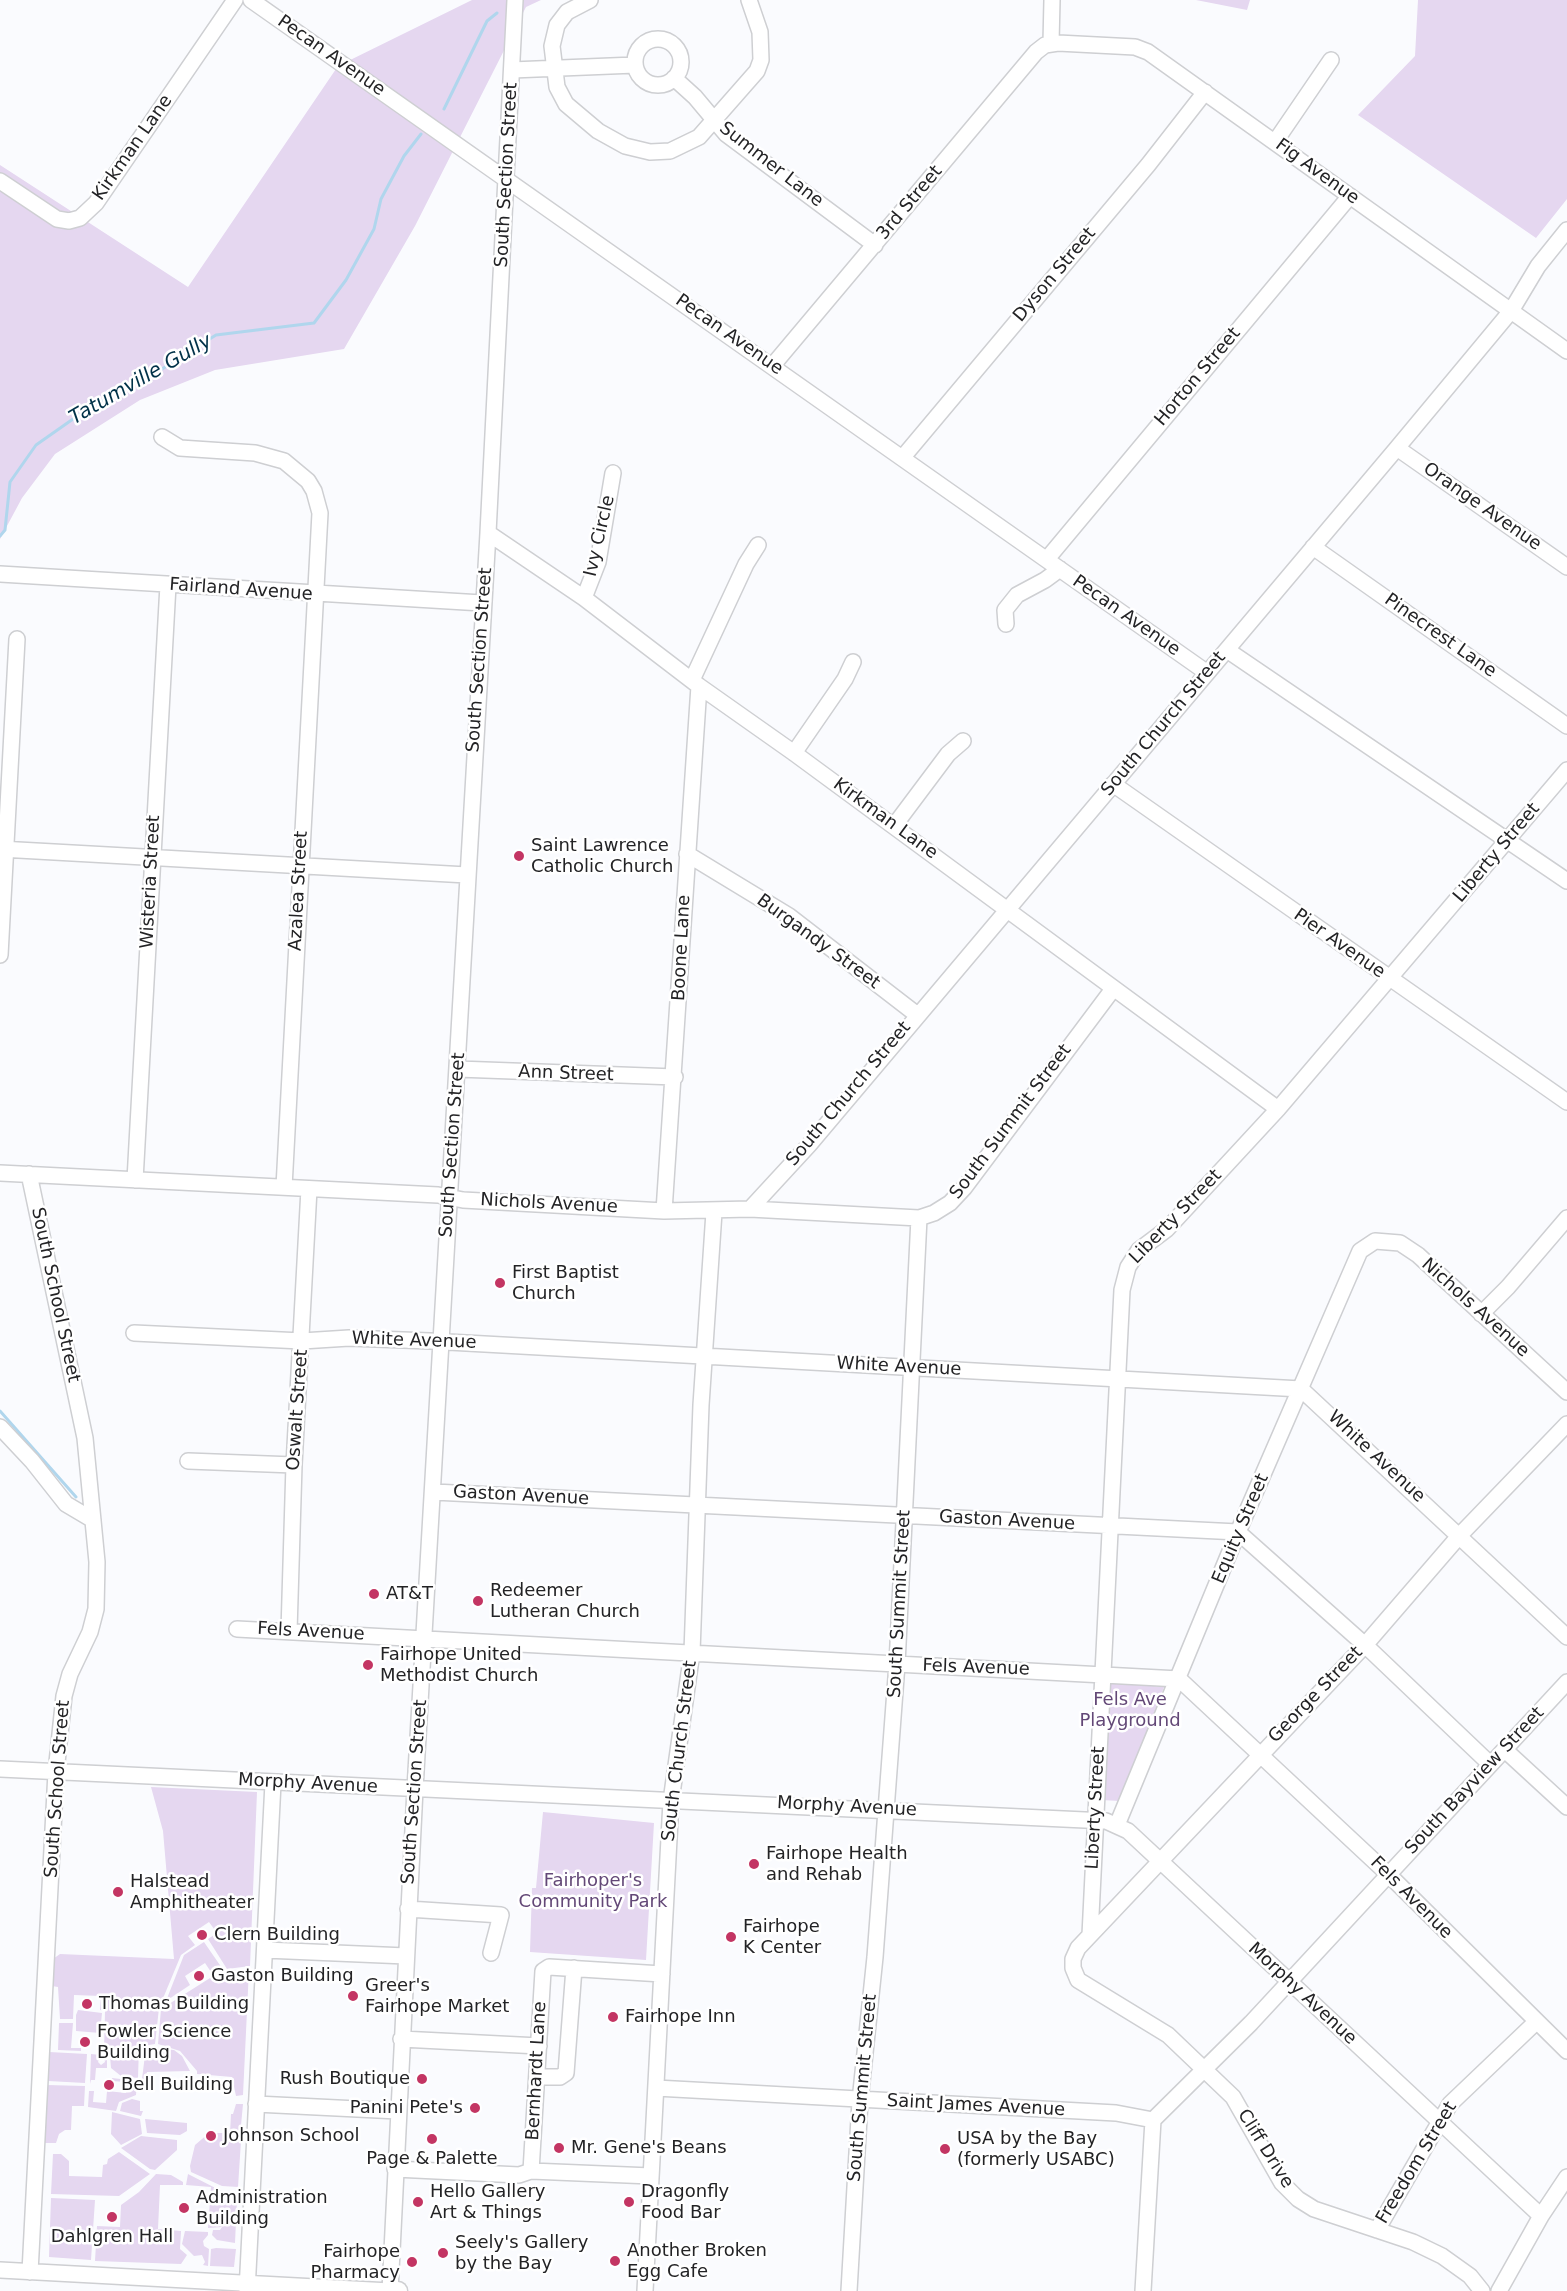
<!DOCTYPE html>
<html>
<head>
<meta charset="utf-8">
<style>
	body { margin:0 }
	canvas { display:block; background:#fafbfe }
</style>
</head>
<body>
<canvas width="1567" height="2291"></canvas>
<script>
const c = document.querySelector('canvas').getContext('2d');
c.lineJoin = 'round';
function fillPath(path, color) { c.fillStyle = color; c.fill(path, 'evenodd'); }
const poly = rows => new Path2D(rows.map(r => 'M' + r).join(''));
function stroke(path, color, width, dash) { c.strokeStyle = color; c.lineWidth = width; c.lineCap = dash ? 'butt' : 'round'; c.setLineDash(dash || []); c.stroke(path); }
function write(font, color, halo, rows, align = 'center') {
  c.font = font + ' "DejaVu Sans",sans-serif'; c.lineWidth = 5; c.setLineDash([]); c.textBaseline = 'middle'; c.strokeStyle = halo; c.fillStyle = color; for (const [text, x, y, turn = 0] of rows) {
    c.save(); c.translate(x, y); c.rotate((+turn || 0) * Math.PI / 180); c.textAlign = isNaN(turn) ? turn : align; if (halo) c.strokeText(text, 0, 0); c.fillText(text, 0, 0); c.restore();
  }
}
fillPath(poly([
	[472,0,541,0,526,7,415,226,344,349,215,370,140,400,55,454,22,498,0,539,0,165,188,287,338,66],
	[1196,0,1250,0,1247,10],
	[1418,0,1567,0,1567,199,1536,238,1358,115,1415,56],
	[1109,1682,1164,1687,1120,1801,1101,1800],
	[151,1787,257,1792,250,1966,227,1969,208,1939,217,1933,209,1922,188,1936,195,1945,181,1955,159,2008,155,2044,104,2052,105,2011,100,2010,101,1996,74,1995,73,2019,60,2019,58,1987,52,1986,53,1959,60,1954,174,1959,163,1831],
	[543,1812,654,1823,646,1960,530,1952,532,1888,536,1888],
	[204,1942,224,1971,211,1972,205,1963,185,1976,190,1985,166,2001,184,1955],
	[249,1969,243,2095,236,2096,232,2077,197,2074,197,2071,180,2051,158,2044,161,2009,218,1973],
	[78,2010,102,2013,100,2033,76,2031,76,2015],
	[59,2023,73,2023,71,2048,81,2048,81,2051,58,2050],
	[139,2047,138,2078,121,2076,111,2068,110,2056],
	[146,2047,174,2050,182,2056,190,2071,147,2072,145,2079,142,2079],
	[49,2052,87,2054,85,2083,48,2081],
	[91,2054,101,2055,98,2062,101,2065,105,2062,103,2055,107,2056,107,2068,96,2068,95,2080,91,2080,90,2084],
	[112,2078,137,2081,136,2095,119,2102,116,2111,88,2107,89,2091,94,2091,93,2102,106,2103,107,2091,126,2093,127,2082,111,2081],
	[47,2085,85,2086,84,2106,72,2106,71,2130,65,2130,59,2134,56,2143,43,2143],
	[132,2099,140,2101,140,2111,143,2111,141,2116,120,2111,122,2103],
	[236,2104,243,2104,240,2136,230,2134,231,2114,233,2114],
	[112,2112,140,2119,142,2134,121,2145,111,2134],
	[145,2119,187,2123,187,2131,180,2135,147,2133],
	[209,2133,227,2133,227,2139,241,2141,238,2187,222,2186,191,2172,190,2166,195,2145],
	[141,2136,177,2140,177,2150,155,2170,150,2169,121,2148],
	[119,2152,150,2174,119,2196,51,2194,53,2154,61,2154,69,2161,69,2176,102,2177,103,2165,107,2164,108,2159],
	[156,2174,171,2175,183,2182,183,2185,160,2185,158,2229,181,2231,180,2249,187,2255,181,2264,95,2261,97,2226,120,2227,121,2205,139,2192],
	[188,2174,237,2199,235,2243,217,2240,212,2235,213,2230,220,2230,222,2227,208,2228,211,2187,186,2185],
	[51,2198,95,2200,91,2260,49,2257],
	[185,2231,208,2232,208,2235,203,2241,204,2246,209,2249,208,2266,203,2265,205,2262,202,2255,194,2256,182,2244],
	[216,2248,236,2249,234,2267,210,2266,211,2249]
]), '#e5d7f0');
stroke(poly([
	[444,109,487,21,497,13],
	[0,536,5,530,10,482,36,445,93,405,162,369,216,335,314,323,346,280,374,229,381,199,404,156,421,134],
	[0,1411,76,1497]
]), '#b0d6ed', 3);
const minor = poly([
	[251,0,1206,672],
	[590,0,567,12,557,25,552,46,557,87,566,104,598,131,625,146,650,152,670,151,699,137,757,71,761,60,760,32,749,0],
	'635 62a23 23 0 1 1 46 0a23 23 0 1 1-46 0Z',
	[1051,43,1052,0],
	[512,70,635,65],
	[674,78,695,97,726,134,875,245],
	[1275,142,1331,60],
	[0,181,57,219,69,221,80,218,96,203,235,0],
	[773,365,1036,52,1045,45,1058,43,1135,47,1148,52,1567,351],
	[162,437,180,448,255,453,284,461,308,481,314,491,320,513,284,1187],
	[1397,448,1567,567],
	[903,457,1148,165,1205,92],
	[488,533,584,598,699,686,794,753,1278,1109],
	[1313,547,1567,726],
	[1047,559,1350,196],
	[0,574,482,603],
	[584,598,598,562,613,473],
	[1006,624,1005,610,1017,595,1045,580,1060,569],
	[1227,650,1567,881],
	[692,680,746,564,758,545],
	[794,753,845,679,853,662],
	[1113,784,1567,1102],
	[894,826,948,754,963,741],
	[0,849,467,875],
	[687,854,789,916,916,1014],
	[0,955,17,639],
	[458,1069,675,1077],
	[0,1173,438,1195,463,1200,664,1211,750,1209,919,1218,934,1213,950,1203,964,1188,1113,989],
	[29,1174,85,1438,97,1562,96,1609,90,1632,70,1674,64,1696,56,1772,30,2272],
	[135,1180,168,585],
	[750,1209,809,1145,1397,448,1511,311,1538,266,1567,230],
	[664,1211,699,686],
	[1481,1314,1508,1287,1567,1218],
	[134,1333,302,1341,349,1338,430,1341,1301,1389,1567,1637],
	[0,1427,32,1461,66,1504,93,1520],
	[188,1461,294,1465],
	[434,1492,1238,1532,1365,1645,1490,1764],
	[237,1629,1179,1679,1388,1874,1567,2051],
	[289,1631,294,1465,309,1189],
	[1505,1750,1567,1807],
	[0,1769,1106,1821,1128,1831,1541,2216],
	[1117,1825,1238,1532,1360,1251,1375,1241,1400,1243,1418,1255,1567,1392],
	[408,1909,501,1915,491,1953],
	[1090,1935,1122,1290,1128,1267,1139,1250,1167,1229,1278,1109,1567,770],
	[265,1950,406,1956],
	[401,2039,539,2046],
	[537,2077,560,2077,566,2073,574,1968],
	[656,2088,1116,2113,1153,2120],
	[256,2104,398,2111],
	[395,2169,519,2175,531,2171,651,2176],
	[531,2171,543,1971,549,1967,662,1974],
	[1377,2230,1450,2104,1536,2022],
	[0,2270,390,2291,415,1789,488,533,515,0],
	[247,2291,273,1783],
	[645,2291,671,1801,692,1652,701,1405,714,1212],
	[849,2291,860,2101,875,1957,897,1664,919,1218],
	[1143,2291,1153,2120,1251,2023,1567,1682],
	[1482,2291,1470,2276,1442,2256,1413,2242,1314,2209,1298,2199,1282,2183,1233,2097,1168,2035,1078,1980,1073,1968,1073,1959,1078,1948,1365,1645,1460,1535,1567,1424],
	[1499,2291,1541,2216,1567,2177]
]);
const major = poly([
	[390,2291,398,2291]
]);
stroke(minor, '#cecfd2', 18);
stroke(major, '#cecfd2', 21);
stroke(minor, '#fff', 15);
stroke(major, '#fff', 18);
for (const [x, y, r, color] of [
	[519,856,6,"#c33563"],
	[500,1283,6,"#c33563"],
	[374,1594,6,"#c33563"],
	[478,1601,6,"#c33563"],
	[368,1665,6,"#c33563"],
	[754,1864,6,"#c33563"],
	[118,1892,6,"#c33563"],
	[202,1935,6,"#c33563"],
	[731,1937,6,"#c33563"],
	[199,1976,6,"#c33563"],
	[353,1996,6,"#c33563"],
	[87,2004,6,"#c33563"],
	[613,2017,6,"#c33563"],
	[85,2042,6,"#c33563"],
	[422,2079,6,"#c33563"],
	[109,2085,6,"#c33563"],
	[475,2108,6,"#c33563"],
	[211,2136,6,"#c33563"],
	[432,2139,6,"#c33563"],
	[559,2148,6,"#c33563"],
	[945,2149,6,"#c33563"],
	[418,2202,6,"#c33563"],
	[629,2202,6,"#c33563"],
	[184,2208,6,"#c33563"],
	[112,2217,6,"#c33563"],
	[443,2253,6,"#c33563"],
	[615,2261,6,"#c33563"],
	[412,2262,6,"#c33563"]
]) { const dot = new Path2D(); dot.arc(x, y, r, 0, 2 * Math.PI); c.fillStyle = color; c.fill(dot); stroke(dot, '#fff', 2); }
write('18px', '#232325', '#fff', [
	["Pecan Avenue",331,56,35],
	["Kirkman Lane",133,148,-55],
	["Summer Lane",771,165,38],
	["Fig Avenue",1317,172,36],
	["South Section Street",507,175,-87],
	["3rd Street",910,203,-50],
	["Dyson Street",1055,275,-50],
	["Pecan Avenue",729,335,35],
	["Horton Street",1198,377,-50],
	["Orange Avenue",1482,507,35],
	["Ivy Circle",600,536,-77],
	["Fairland Avenue",241,590,4],
	["Pecan Avenue",1126,616,35],
	["Pinecrest Lane",1440,636,35],
	["South Section Street",480,660,-86],
	["South Church Street",1164,724,-50],
	["Kirkman Lane",885,819,36],
	["Liberty Street",1497,853,-50],
	["Wisteria Street",151,882,-87],
	["Azalea Street",299,891,-87],
	["Burgandy Street",818,942,36],
	["Pier Avenue",1339,944,35],
	["Boone Lane",682,948,-87],
	["Ann Street",566,1074,2],
	["South Church Street",849,1094,-50],
	["South Summit Street",1011,1122,-53],
	["South Section Street",453,1145,-86],
	["Nichols Avenue",549,1204,3],
	["Liberty Street",1176,1217,-46],
	["South School Street",55,1295,78],
	["Nichols Avenue",1475,1308,42],
	["White Avenue",414,1341,2],
	["White Avenue",899,1367,3],
	["Oswalt Street",298,1410,-86],
	["White Avenue",1376,1457,43],
	["Gaston Avenue",521,1496,3],
	["Gaston Avenue",1007,1521,3],
	["Equity Street",1241,1529,-67],
	["South Summit Street",900,1604,-87],
	["Fels Avenue",311,1632,3],
	["Fels Avenue",976,1668,2],
	["George Street",1316,1695,-46],
	["South Church Street",680,1751,-83],
	["South Bayview Street",1475,1781,-47],
	["Morphy Avenue",308,1784,3],
	["South School Street",58,1789,-86],
	["South Section Street",415,1792,-86],
	["Morphy Avenue",847,1807,3],
	["Liberty Street",1096,1808,-87],
	["Fels Avenue",1411,1898,45],
	["Morphy Avenue",1302,1994,43],
	["Bernhardt Lane",537,2071,-87],
	["South Summit Street",863,2088,-85],
	["Saint James Avenue",976,2106,3],
	["Cliff Drive",1265,2149,58],
	["Freedom Street",1417,2163,-59]
]);
write('18px', '#232325', '#fff', [
	["Saint Lawrence",531,846],
	["Catholic Church",531,867],
	["First Baptist",512,1273],
	["Church",512,1294],
	["Redeemer",490,1591],
	["Lutheran Church",490,1612],
	["AT&T",386,1594],
	["Fairhope United",380,1655],
	["Methodist Church",380,1676],
	["Fairhope Health",766,1854],
	["and Rehab",766,1875],
	["Halstead",130,1882],
	["Amphitheater",130,1903],
	["Fairhope",743,1927],
	["K Center",743,1948],
	["Clern Building",214,1935],
	["Gaston Building",211,1976],
	["Greer's",365,1986],
	["Fairhope Market",365,2007],
	["Thomas Building",99,2004],
	["Fairhope Inn",625,2017],
	["Fowler Science",97,2032],
	["Building",97,2053],
	["Rush Boutique",410,2079,"right"],
	["Bell Building",121,2085],
	["Panini Pete's",463,2108,"right"],
	["Johnson School",223,2136],
	["USA by the Bay",957,2139],
	["(formerly USABC)",957,2160],
	["Mr. Gene's Beans",571,2148],
	["Page & Palette",432,2159,"center"],
	["Hello Gallery",430,2192],
	["Art & Things",430,2213],
	["Dragonfly",641,2192],
	["Food Bar",641,2213],
	["Administration",196,2198],
	["Building",196,2219],
	["Dahlgren Hall",112,2237,"center"],
	["Seely's Gallery",455,2243],
	["by the Bay",455,2264],
	["Another Broken",627,2251],
	["Egg Cafe",627,2272],
	["Fairhope",400,2252,"right"],
	["Pharmacy",400,2273,"right"]
], 'left');
write('18px', '#634877', '#fff', [
	["Fels Ave",1130,1700],
	["Playground",1130,1721],
	["Fairhoper's",593,1881],
	["Community Park",593,1902]
]);
write('italic 20px', '#003148', '#fff', [
	["Tatumville Gully",141,380,-30]
]);
</script>
</body>
</html>
